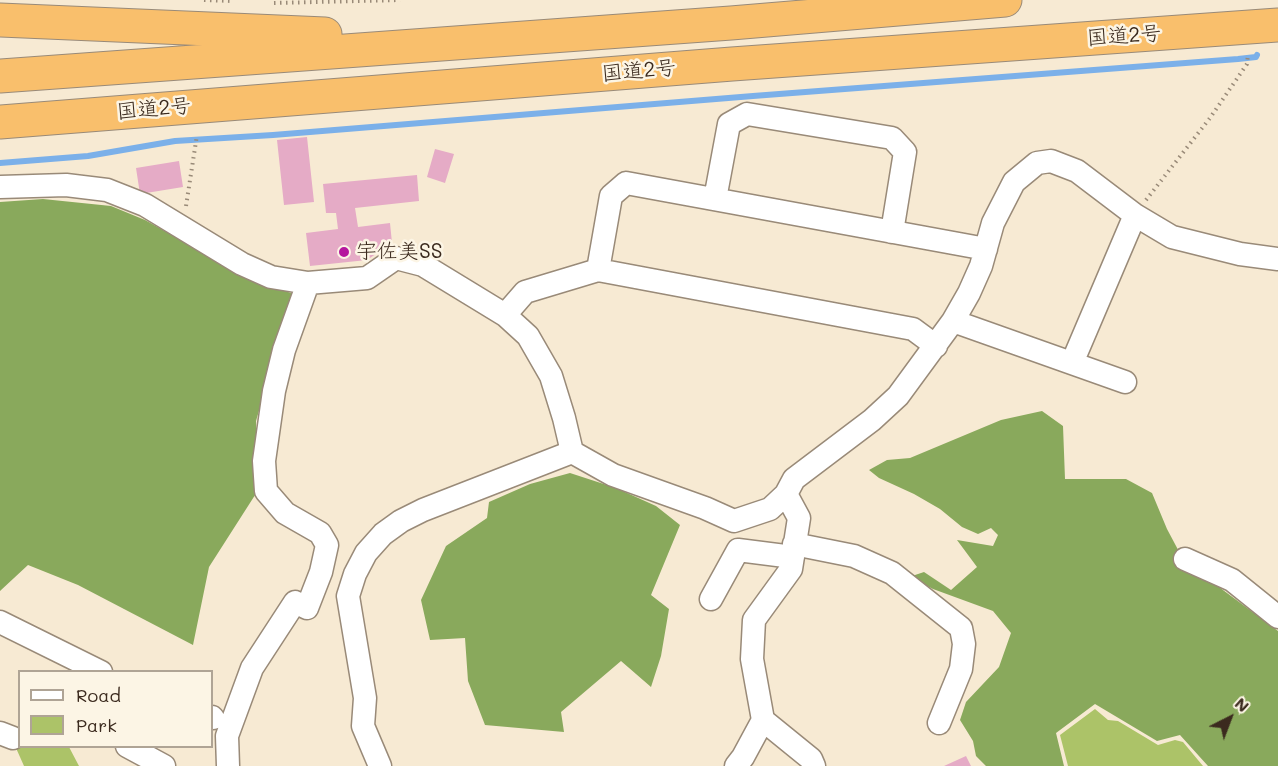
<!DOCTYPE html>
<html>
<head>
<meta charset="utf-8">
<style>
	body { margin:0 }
	#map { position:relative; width:1278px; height:766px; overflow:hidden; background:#f7ead3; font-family:Mali,sans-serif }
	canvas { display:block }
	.legend { position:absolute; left:18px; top:670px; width:195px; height:78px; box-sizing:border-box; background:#fcf5e5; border:2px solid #afa495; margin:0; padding:8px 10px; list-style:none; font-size:18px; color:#3b2a1e }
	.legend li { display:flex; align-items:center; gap:12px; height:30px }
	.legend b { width:30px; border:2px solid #afa495 }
	.north { position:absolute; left:1200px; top:688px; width:60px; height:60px; -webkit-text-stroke:4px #fcf5e5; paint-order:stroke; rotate:42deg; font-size:16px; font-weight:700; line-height:24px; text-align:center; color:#3b2a1e }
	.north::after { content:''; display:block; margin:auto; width:21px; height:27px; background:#3b2a1e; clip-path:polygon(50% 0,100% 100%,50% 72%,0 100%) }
</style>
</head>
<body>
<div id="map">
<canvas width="1278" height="766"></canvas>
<ul class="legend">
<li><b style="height:8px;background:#fff"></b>Road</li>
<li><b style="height:16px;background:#acc368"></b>Park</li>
</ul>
<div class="north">N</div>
</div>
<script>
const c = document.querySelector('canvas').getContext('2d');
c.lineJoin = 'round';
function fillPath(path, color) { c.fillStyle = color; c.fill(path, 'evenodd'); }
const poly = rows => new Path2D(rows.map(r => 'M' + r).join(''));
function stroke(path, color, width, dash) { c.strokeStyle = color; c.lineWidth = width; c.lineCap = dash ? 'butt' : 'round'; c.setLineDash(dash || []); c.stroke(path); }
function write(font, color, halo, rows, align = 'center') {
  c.font = font + ' Mali,"Klee One",sans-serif'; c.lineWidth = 5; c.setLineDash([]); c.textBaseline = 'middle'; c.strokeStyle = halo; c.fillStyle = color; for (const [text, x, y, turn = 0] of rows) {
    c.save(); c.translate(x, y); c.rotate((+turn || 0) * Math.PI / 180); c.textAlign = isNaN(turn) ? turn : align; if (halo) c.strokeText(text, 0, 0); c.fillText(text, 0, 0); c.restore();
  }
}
fillPath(poly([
	[1095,709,1108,720,1118,721,1158,745,1175,740,1183,742,1203,766,1068,766,1060,735],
	[20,746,69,747,79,766,24,766,16,748]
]), '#acc368');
fillPath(poly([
	[43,199,111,206,145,220,235,270,293,294,256,421,257,492,209,567,193,645,78,585,28,565,0,591,0,202],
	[1042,411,1063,426,1065,479,1126,479,1152,493,1167,529,1184,561,1278,631,1278,766,1208,766,1180,735,1157,741,1095,704,1056,733,1064,766,986,766,976,756,973,741,960,720,966,702,999,667,1011,633,993,611,933,589,909,577,924,572,951,590,977,567,957,540,993,546,998,535,991,528,978,534,962,527,940,509,914,494,879,478,869,470,887,460,910,458,1001,420],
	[570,473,616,488,656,506,680,525,651,595,669,609,661,656,651,687,621,661,561,712,564,732,485,725,468,681,465,638,430,640,421,600,446,546,487,518,489,502,530,484]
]), '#89a95c');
stroke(poly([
	[0,163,88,156,175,141,273,135,753,96,1238,59,1256,57,1257,55]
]), '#7bb0e9', 6);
fillPath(poly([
	[307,137,314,202,284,205,277,140],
	[435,149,454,154,445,183,427,177],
	[179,161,183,187,140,194,136,168],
	[417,175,419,201,355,208,358,227,390,223,392,243,367,260,310,266,306,233,338,229,336,213,326,213,323,184],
	[966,756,971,766,944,766]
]), '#e5abc6');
const street = poly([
	[0,187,66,185,107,190,145,205,242,264,271,277,308,283,367,278,396,258,423,265,505,315,528,336,551,376,564,418,572,452,613,475,705,508,734,521,770,509,786,494,794,479,872,420,898,396,953,321,969,293,981,266,993,223,1014,182,1037,163,1051,161,1077,171,1135,215,1172,237,1240,254,1278,259],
	[715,199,729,124,747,114,892,138,905,152,892,232],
	[598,270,611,196,626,183,986,249],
	[505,315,525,292,598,270,913,329,936,346],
	[953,321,1125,382],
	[1072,363,1135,215],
	[794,544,854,556,892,573,961,628,964,644,961,669,939,723],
	[1185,559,1232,580,1278,617],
	[711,599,738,550,793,557],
	[0,622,101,672],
	[212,717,213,718],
	[763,720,811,759,814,766],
	[0,733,13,738],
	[127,746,164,766],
	[228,766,227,736,252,668,295,602,307,608,321,572,327,545,320,533,285,513,266,491,264,461,274,391,284,350,308,283],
	[380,766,363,726,365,698,348,596,355,574,366,553,383,534,401,521,423,510,572,452],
	[736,766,743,757,763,720,752,659,754,620,791,569,799,518,786,494]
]);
const highway = poly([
	[0,20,325,34],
	[0,76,731,23,1005,0],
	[0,122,732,64,1278,25]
]);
stroke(street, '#998a78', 25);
stroke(highway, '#998a78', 35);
stroke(poly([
	[204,0,233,1],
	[274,3,400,0],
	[1146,200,1210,118,1247,64,1248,54],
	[186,206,197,135]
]), '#998a78', 4, [1.5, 4.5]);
stroke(street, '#fff', 22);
stroke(highway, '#f9bf6c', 33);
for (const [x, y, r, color] of [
	[344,252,6,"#b5179e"]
]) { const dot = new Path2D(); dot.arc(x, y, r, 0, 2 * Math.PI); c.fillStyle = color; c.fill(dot); stroke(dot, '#fcf5e5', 2); }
write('21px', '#3b2a1e', '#fcf5e5', [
	["国道2号",1124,36,-4],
	["国道2号",639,71,-5],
	["国道2号",154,109,-5]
]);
write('21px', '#3b2a1e', '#fcf5e5', [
	["宇佐美SS",356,252]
], 'left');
</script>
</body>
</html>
